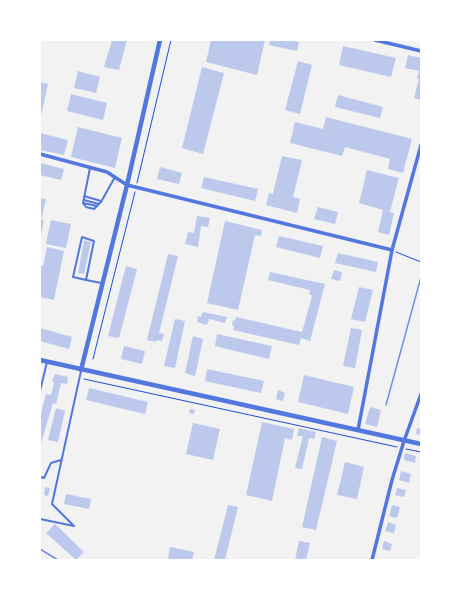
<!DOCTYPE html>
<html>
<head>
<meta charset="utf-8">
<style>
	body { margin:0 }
	#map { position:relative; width:461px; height:600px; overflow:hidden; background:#f2f2f2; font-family:"IBM Plex Sans",sans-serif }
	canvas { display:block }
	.frame { position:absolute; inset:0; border:41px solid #fff; pointer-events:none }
</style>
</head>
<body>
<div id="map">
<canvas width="461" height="600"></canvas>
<div class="frame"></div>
</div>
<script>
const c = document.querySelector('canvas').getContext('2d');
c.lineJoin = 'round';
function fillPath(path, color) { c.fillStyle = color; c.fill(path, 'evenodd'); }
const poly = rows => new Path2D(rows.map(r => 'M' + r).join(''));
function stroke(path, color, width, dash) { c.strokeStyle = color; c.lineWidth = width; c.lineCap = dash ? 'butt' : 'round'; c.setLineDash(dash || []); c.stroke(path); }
fillPath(poly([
	[112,40,127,40,119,70,104,67],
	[211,40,265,40,257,75,206,62],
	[270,40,288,40,299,42,297,51,269,45],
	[343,46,396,58,391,77,339,65],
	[408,55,421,58,421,100,414,98,419,79,417,79,419,71,405,68],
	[298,61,312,65,300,114,285,110],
	[202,67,224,73,203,154,182,148],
	[78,71,100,77,96,93,74,88],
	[40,82,48,84,41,116,40,116],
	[71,94,107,103,103,120,67,111],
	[338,95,383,107,380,118,335,107],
	[326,117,412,139,403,173,388,169,390,159,345,147,342,156,290,143,295,122,323,129],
	[78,127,122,138,115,168,71,157],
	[40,133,68,140,64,155,40,150],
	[282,156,302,160,293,197,300,199,297,213,266,205,269,193,273,194],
	[40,163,64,169,61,180,40,175],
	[160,167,182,173,179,184,157,179],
	[367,170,399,178,390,212,394,213,389,235,378,232,383,210,359,203],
	[204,177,258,189,255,201,201,188],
	[40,198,46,199,41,220,44,220,41,235],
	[318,207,338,212,335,224,314,219],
	[197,216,210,218,208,227,201,226,198,247,185,244,188,232,194,233],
	[51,220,71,224,66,248,46,244],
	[225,221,262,230,261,236,255,235,238,310,207,303],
	[279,236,323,246,320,258,276,247],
	[84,240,91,242,84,274,78,273],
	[47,247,64,251,54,300,40,297,40,265,43,266],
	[338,253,378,262,376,272,335,263],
	[168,254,178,256,159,333,164,334,162,341,157,340,156,342,147,340],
	[126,266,137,269,119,338,108,336],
	[334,270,342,272,340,281,331,279],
	[270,272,325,284,310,341,301,338,299,345,233,330,234,326,232,325,233,320,235,321,236,317,302,332,312,296,309,294,310,290,268,280],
	[359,287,373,290,365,322,351,319],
	[203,312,227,317,225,323,209,319,207,325,197,322,198,316,201,317],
	[175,319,185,321,175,368,164,366],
	[40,328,72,337,69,349,40,341],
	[351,328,362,330,355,368,343,366],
	[217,334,272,346,269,359,215,346],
	[193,336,203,339,195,376,185,373],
	[124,346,145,351,142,364,121,359],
	[207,369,264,381,261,393,205,381],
	[55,374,68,377,67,384,61,383,56,404,53,403,40,447,40,417,46,394,51,395,54,383,52,381],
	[304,375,354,387,348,414,298,402],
	[89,388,148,402,145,414,86,400],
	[278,390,285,393,283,401,276,399],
	[370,407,381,410,377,427,365,424],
	[56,408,65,411,58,442,48,440],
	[190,409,195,410,194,414,189,413],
	[262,422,294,429,292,440,285,438,272,501,246,495],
	[193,423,220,429,213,460,186,454],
	[299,428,316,432,314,439,309,438,302,469,295,468,303,436,297,436],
	[417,428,421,429,421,435,416,434],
	[322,437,337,441,316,530,302,527],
	[405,453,416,456,415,463,404,460],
	[345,462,364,467,357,499,337,495],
	[401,471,411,474,409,483,399,480],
	[45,487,50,488,48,496,44,495],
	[397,488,406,490,404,497,395,495],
	[66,494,91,499,89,509,64,504],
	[228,505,238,507,225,560,214,560],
	[392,505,400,507,397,518,389,516],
	[388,522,396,525,394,533,385,531],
	[55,524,84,552,76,560,46,533],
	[299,541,310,543,306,560,295,560],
	[384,541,392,544,390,551,382,549],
	[170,547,194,552,192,560,168,560]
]), '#bdc9ec');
stroke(poly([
	[137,183,171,40],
	[396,252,421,262],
	[93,359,135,192],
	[84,379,397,447],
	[406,449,421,452]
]), '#1d4ed8', 1);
stroke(poly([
	[90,168,83,203,86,207,94,209,101,202,115,177],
	[84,196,101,201],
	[84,200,99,204],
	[83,203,97,206],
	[86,280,94,241,82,237,73,277,86,280,101,283],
	[40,391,47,362],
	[40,477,44,478,51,463,61,460],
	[40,519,74,526,52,504,81,371]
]), '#5277de', 2);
stroke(poly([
	[375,40,421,51],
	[40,154,107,172,127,185,392,250],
	[358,430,392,250,421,145],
	[372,560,392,480,404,441,421,394]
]), '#5277de', 3.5);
stroke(poly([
	[40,360,421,444],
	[81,370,127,185,160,40]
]), '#5277de', 4.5);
stroke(poly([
	[386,405,421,277],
	[40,549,58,560]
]), '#7290e2', 1.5);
</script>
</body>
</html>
